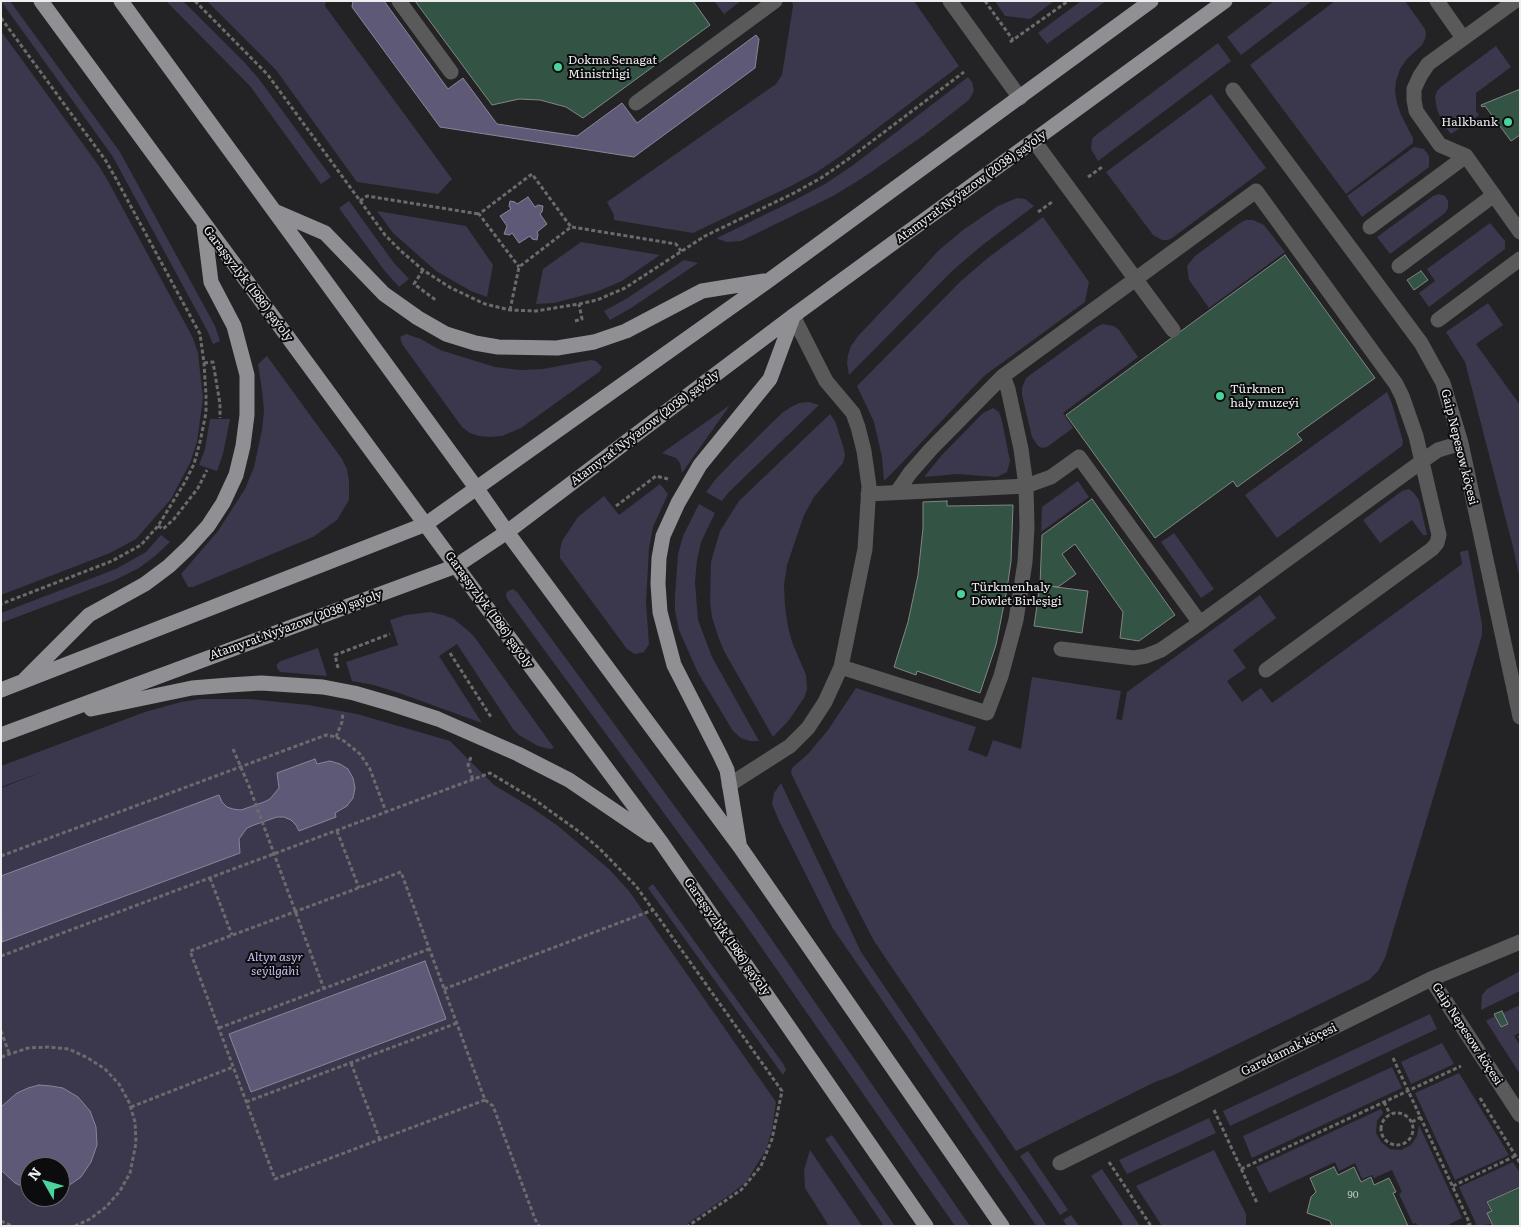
<!DOCTYPE html>
<html>
<head>
<meta charset="utf-8">
<style>
	body { margin:0 }
	#map { position:relative; width:1521px; height:1227px; overflow:hidden; background:#232326; font-family:Literata,serif }
	canvas { display:block }
	.frame { position:absolute; inset:0; border:2px solid #eeeef1; pointer-events:none }
	.north { position:absolute; left:20px; top:1157px; width:50px; height:50px; box-sizing:border-box; background:#0c0c0e; border:1px solid #666669; border-radius:50%; rotate:308deg; font-size:14px; font-weight:700; line-height:20px; text-align:center; color:#eeeef1 }
	.north::after { content:''; display:block; margin:auto; width:18px; height:22px; background:#4ad49c; clip-path:polygon(50% 0,100% 100%,50% 72%,0 100%) }
</style>
</head>
<body>
<div id="map">
<canvas width="1521" height="1227"></canvas>
<div class="frame"></div>
<div class="north">N</div>
</div>
<script>
const c = document.querySelector('canvas').getContext('2d');
c.lineJoin = 'round';
function fillPath(path, color) { c.fillStyle = color; c.fill(path, 'evenodd'); }
const poly = rows => new Path2D(rows.map(r => 'M' + r).join(''));
function stroke(path, color, width, dash) { c.strokeStyle = color; c.lineWidth = width; c.lineCap = dash ? 'butt' : 'round'; c.setLineDash(dash || []); c.stroke(path); }
function write(font, color, halo, rows, align = 'center') {
  c.font = font + ' Literata,serif'; c.lineWidth = 4; c.setLineDash([]); c.textBaseline = 'middle'; c.strokeStyle = halo; c.fillStyle = color; for (const [text, x, y, turn = 0] of rows) {
    c.save(); c.translate(x, y); c.rotate((+turn || 0) * Math.PI / 180); c.textAlign = isNaN(turn) ? turn : align; if (halo) c.strokeText(text, 0, 0); c.fillText(text, 0, 0); c.restore();
  }
}
fillPath(poly([
	[1,1,10,1,120,152,215,326,220,341,213,344,207,330,113,157],
	[166,1,183,1,245,63,259,79,331,177,321,184,250,86],
	[207,1,326,1,325,6,452,179,438,194,357,182,276,70],
	[714,1,741,1,724,14],
	[792,1,914,1,959,66,842,155,817,172,791,186,693,233,614,220,614,215,607,202,776,84,782,75,793,6],
	[995,1,1054,1,1030,19,1005,16],
	[1081,1,1106,1,1047,44,1038,33],
	[1274,1,1312,1,1241,55,1227,37],
	[1335,1,1405,1,1425,29,1426,34,1425,39,1422,45,1407,59,1400,69,1396,81,1395,91,1397,103,1401,115,1413,138,1413,143,1346,194,1250,65],
	[1,31,99,166,108,181,193,338,198,353,203,398,197,442,190,463,171,499,136,539,110,553,1,595],
	[1218,43,1231,61,1098,161,1091,149,1092,139,1096,135],
	[1496,46,1511,67,1476,93,1476,111,1479,115,1451,134,1443,124,1437,109,1435,97,1437,91,1442,86],
	[968,77,972,82,974,91,969,100,924,135,861,179,833,196,741,241,727,242,718,239,717,238,797,199,825,184,852,166],
	[1211,94,1266,168,1172,238,1168,240,1162,240,1153,235,1106,172],
	[1414,147,1424,149,1429,156,1429,167,1362,217,1347,196],
	[1439,194,1445,196,1448,201,1448,208,1445,213,1390,254,1377,237,1433,196],
	[1017,198,1025,199,1034,206,980,247,952,271,849,375,847,363,848,355,851,346,858,336,920,271,938,251,963,230,998,206],
	[349,201,394,263,409,279,399,287,384,270,339,208],
	[377,211,466,226,493,265,487,297,471,291,436,271,393,233],
	[1043,217,1089,282,1085,302,984,376,898,467,884,481,882,457,874,422,857,386,961,281,989,257],
	[1246,220,1253,220,1264,225,1285,252,1209,308,1189,280,1187,266,1195,256,1240,223],
	[1490,223,1505,241,1505,249,1429,307,1419,293,1435,281,1427,269],
	[581,242,660,255,622,281,596,292,554,303,536,304,543,269],
	[684,260,698,263,631,308,610,320,604,311,626,299],
	[1488,303,1503,325,1476,344,1520,405,1520,580,1513,547,1465,362,1446,332],
	[1103,324,1114,326,1119,330,1138,357,1063,413,1073,428,1047,447,1042,448,1038,446,1032,437,1022,395,1022,388,1026,378,1098,326],
	[406,334,421,339,440,350,495,367,520,370,543,369,591,360,596,361,602,367,599,372,521,428,502,436,490,437,479,436,470,433,462,427,402,344,400,337],
	[267,356,342,459,347,469,349,481,349,500,337,520,313,537,193,587,188,587,181,574,218,531,245,489,254,467,262,430,264,411,262,390,258,364],
	[1387,392,1392,404,1403,441,1402,446,1277,538,1245,495],
	[809,402,819,405,729,492,722,501,706,492,715,480,733,461,782,413,791,407,799,403],
	[730,405,682,473,680,463,676,458,662,453],
	[993,408,999,412,1002,421,1010,461,1007,472,997,477,957,474,924,477,942,455,983,413],
	[830,414,835,421,843,446,845,455,843,463,814,497,804,515,787,565,784,585,785,606,788,627,792,642,806,675,807,689,804,698,789,720,773,737,724,651,718,636,712,617,710,601,711,562,720,531,739,501],
	[210,419,230,419,223,454,217,471,199,465,205,449],
	[1078,481,1089,497,1041,532,1042,507],
	[660,484,668,494,653,527,649,548,646,602,649,644,644,652,635,654,627,649,560,558,560,550,562,541,578,517,604,496,619,515],
	[1409,489,1414,493,1419,500,1427,535,1423,535,1412,520,1380,543,1363,520,1402,491],
	[699,504,715,513,701,542,697,560,695,582,698,620,712,657,759,741,750,741,741,738,733,731,698,673,679,630,675,611,675,596,678,554,683,536],
	[1174,533,1214,589,1201,598,1161,542],
	[161,535,170,542,155,556,139,568,115,580,1,623,1,613,116,569,146,552],
	[1468,550,1482,624,1482,635,1385,958,1378,971,1369,980,1172,1076,1155,1082,1016,1151,874,941,846,887,791,773,792,768,808,754,828,730,856,688,976,727,968,750,987,757,993,740,1021,749,1032,677,1121,691,1116,719,1122,720,1127,692,1260,595,1276,618,1233,650,1246,668,1227,681,1242,702,1261,688,1272,703,1462,564,1460,552],
	[513,589,517,592,754,914,970,1226,955,1226,743,921,507,599,506,594,508,591],
	[430,612,443,615,454,619,473,635,554,748,550,749,538,746,519,735,513,729,457,644,439,656,482,723,399,693,374,685,352,681,346,662,398,645,390,620,406,615],
	[318,648,327,676,280,672,277,668,277,664,281,661],
	[200,699,249,699,308,705,357,714,450,741,494,785,532,808,558,826,610,870,629,891,776,1102,772,1130,766,1150,746,1182,731,1194,684,1226,1,1226,1,788,47,770,1,787,1,766,145,712,181,702],
	[30,1167,60,1167,60,1197,30,1197],
	[781,783,861,952,1047,1226,1037,1226,1035,1224,832,927,780,823,772,804,774,793],
	[653,884,784,1065,786,1070,783,1075,648,888],
	[1520,971,1520,991,1481,1010,1482,995,1487,989],
	[1520,1005,1520,1032,1514,1036,1520,1045,1520,1074,1486,1021,1495,1016,1501,1027,1508,1024,1503,1013],
	[1430,1014,1437,1029,1230,1126,1223,1111],
	[1442,1043,1454,1064,1411,1084,1401,1062],
	[1392,1067,1402,1088,1252,1158,1243,1136],
	[1459,1073,1509,1155,1455,1180,1415,1093],
	[1381,1109,1383,1113,1377,1121,1376,1133,1381,1142,1390,1149,1401,1150,1411,1145,1417,1136,1419,1125,1462,1218,1446,1226,1418,1226,1416,1223,1413,1224,1399,1194,1402,1192,1392,1170,1374,1178,1372,1175,1362,1179,1355,1163,1339,1171,1335,1162,1269,1193,1256,1167],
	[1209,1118,1216,1133,1127,1174,1119,1160],
	[832,1135,895,1226,884,1226,825,1139],
	[810,1150,862,1226,829,1226,805,1188,804,1170],
	[1214,1150,1246,1214,1246,1226,1162,1226,1136,1186],
	[1028,1151,1068,1210,1060,1215,1020,1156],
	[1513,1162,1520,1173,1520,1186,1486,1202,1491,1211,1487,1213,1491,1224,1477,1226,1459,1187],
	[1102,1169,1140,1226,1124,1226,1091,1176],
	[1071,1215,1079,1226,1067,1226,1063,1220]
]), '#3b374c');
const water = poly([
	[353,1,384,1,448,89,463,78,497,124,577,136,622,103,637,123,756,35,759,39,755,68,634,157,440,127,352,7,353,1],
	[528,197,535,207,538,205,543,206,542,212,540,214,547,224,537,232,538,234,537,240,532,239,530,236,519,243,512,233,510,235,504,234,507,226,500,216,511,209,509,206,510,201,515,202,517,204,528,197],
	[315,759,317,764,330,761,340,764,348,769,353,778,355,788,353,798,347,806,335,813,336,817,299,831,296,825,291,820,284,817,277,817,254,825,247,828,239,839,240,853,2,942,1,876,219,795,222,802,227,807,233,809,241,810,264,802,270,799,279,788,277,773,315,759],
	[425,961,446,1019,251,1092,229,1034,425,961],
	[39,1085,51,1086,63,1088,78,1097,90,1111,96,1127,97,1145,91,1162,81,1177,71,1184,60,1189,60,1167,30,1167,30,1190,15,1183,1,1170,1,1107,17,1093,28,1088,39,1085]
]);
fillPath(water, '#5e5976');
stroke(water, '#89869b', 1);
const building = poly([
	[415,1,693,1,710,25,583,118,566,107,540,100,519,99,492,105,415,1],
	[1518,90,1520,90,1520,135,1511,141,1485,106,1482,107,1481,105,1518,90],
	[1285,255,1375,378,1297,434,1302,440,1237,487,1233,481,1155,538,1066,415,1285,255],
	[1421,271,1428,280,1414,290,1407,280,1421,271],
	[1092,499,1175,615,1139,641,1120,638,1123,612,1075,544,1062,554,1076,574,1058,587,1040,585,1042,535,1092,499],
	[947,501,947,506,1013,505,1011,561,1007,589,996,645,980,693,917,671,916,675,894,667,908,622,918,575,923,528,923,502,947,501],
	[1040,585,1088,591,1082,633,1034,626,1040,585],
	[1502,1011,1508,1024,1501,1027,1494,1014,1502,1011],
	[1334,1167,1338,1175,1354,1167,1361,1182,1371,1177,1374,1185,1389,1178,1396,1192,1393,1193,1408,1226,1332,1226,1330,1221,1307,1213,1311,1197,1316,1192,1310,1178,1334,1167],
	[1520,1187,1520,1226,1493,1226,1487,1213,1492,1211,1487,1202,1520,1187]
]);
fillPath(building, '#335444');
stroke(building, '#818683', 1);
stroke(poly([
	[195,1,268,75,385,235,401,251,423,270,451,288,485,304,510,310,536,311,579,304,597,300,625,288,705,236,794,193,821,178,847,160,964,72],
	[985,1,1013,40],
	[1,18,106,161,115,177,200,334,204,363,206,396,206,413,200,442,194,464,185,482,158,526,141,545,112,561,1,604],
	[1010,42,1068,1],
	[1088,177,1102,167],
	[360,201,367,196,479,214],
	[1038,212,1052,202],
	[572,227,676,244,681,251],
	[423,270,414,284,437,301],
	[510,310,519,267,571,227,532,174,479,214,519,267],
	[575,321,582,319,579,304],
	[204,363,213,362,220,404,220,418],
	[616,506,656,476,668,479],
	[158,526,163,529,174,519,198,488,207,470],
	[450,653,491,717,490,718],
	[338,668,335,655,390,634],
	[336,737,342,722,343,712],
	[233,749,249,786,324,989],
	[471,757,468,765,473,780],
	[337,831,359,888],
	[1,856,326,735,336,737,344,741,360,754,370,769,386,812],
	[210,878,232,935],
	[1,956,490,773,535,800,581,833,599,848,636,886,782,1091,772,1139,761,1166,741,1190,688,1226],
	[444,989,653,910],
	[219,1028,429,949],
	[1,1031,9,1053],
	[1519,1036,1520,1037],
	[1,1057,28,1048,48,1047,69,1049,88,1058,105,1069,119,1084,129,1102,135,1122,136,1143,130,1173,120,1191,106,1207,90,1219,75,1226],
	[1393,1058,1470,1224,1466,1226],
	[351,1063,380,1140],
	[1480,1098,1520,1163],
	[485,1100,275,1179,190,951,401,872,485,1100,493,1106,535,1219,539,1226],
	[246,1102,457,1023],
	[1384,1102,1390,1114],
	[131,1107,233,1067],
	[1214,1110,1257,1203],
	'1381 1129a16 16 0 1 1 32 0a16 16 0 1 1-32 0Z',
	[1412,1122,1421,1117],
	[1109,1162,1151,1226],
	[1241,1169,1461,1066],
	[1453,1186,1515,1156],
	[1,1221,12,1226]
]), '#6b6b6e', 3, [4, 2.5]);
stroke(poly([
	[399,1,451,72],
	[950,1,1020,98],
	[1437,1,1463,38],
	[1515,1,1428,64,1420,76,1414,89,1414,100,1416,111,1440,145,1466,156,1520,232],
	[1233,90,1421,343,1443,383,1461,443,1520,717],
	[636,103,775,1],
	[1034,141,1173,330],
	[1370,227,1466,156],
	[1399,266,1494,195],
	[1438,320,1520,259],
	[897,492,910,473,931,449,1003,376,1256,191,1396,384,1402,396,1416,436,1439,535,1437,543,1432,549,1266,670],
	[868,494,1026,486,1051,477,1079,457,1200,623,1425,459,1438,450,1461,443],
	[1061,649,1134,658,1146,656,1161,650,1200,623],
	[841,667,987,713,1001,676,1016,620,1025,562,1027,528,1026,486,1021,449,1008,389,1003,376],
	[729,785,790,746,808,728,825,702,841,667,865,549,869,486,864,451,858,427,853,413,826,381,793,316],
	[1431,979,1520,1115],
	[1060,1163,1431,979,1520,942]
]), '#5a5a5b', 15);
stroke(poly([
	[41,1,456,566,661,842,926,1226],
	[121,1,477,489,507,532,740,847,1002,1226],
	[274,211,325,233,384,294,418,318,446,334,475,343,498,347,557,348,594,342,626,331,702,291,764,281],
	[25,679,89,615,145,584,169,566,189,547,208,526,223,503,236,475,243,446,247,415,247,375,234,326,211,282,204,226],
	[1,690,426,524,768,281,1151,1],
	[91,709,192,688,229,685,261,683,323,687,354,693,392,704,438,719,518,754,569,780,650,835],
	[1,735,456,566,507,532,793,316,1225,1],
	[739,843,727,770,720,755,674,665,660,612,658,584,659,558,663,536,678,503,700,465,770,379,793,317]
]), '#909094', 15);
for (const [x, y, r, color] of [
	[558,67,5,"#4ad49c"],
	[1508,122,5,"#4ad49c"],
	[1220,396,5,"#4ad49c"],
	[961,594,5,"#4ad49c"]
]) { const dot = new Path2D(); dot.arc(x, y, r, 0, 2 * Math.PI); c.fillStyle = color; c.fill(dot); stroke(dot, '#0c0c0e', 2); }
write('10px', '#bfc8c6', null, [
	["90",1353,1195]
]);
write('12px', '#eeeef1', '#0c0c0e', [
	["Dokma Senagat",568,60],
	["Ministrligi",568,74],
	["Halkbank",1498,122,"right"],
	["Türkmen",1230,389],
	["haly muzeýi",1230,403],
	["Türkmenhaly",971,587],
	["Döwlet Birleşigi",971,601]
], 'left');
write('12px', '#eeeef1', '#0c0c0e', [
	["Atamyrat Nyýazow (2038) şaýoly",971,187,-36],
	["Garaşsyzlyk (1986) şaýoly",248,284,53],
	["Atamyrat Nyýazow (2038) şaýoly",645,428,-37],
	["Gaip Nepesow köçesi",1459,447,76],
	["Garaşsyzlyk (1986) şaýoly",489,610,54],
	["Atamyrat Nyýazow (2038) şaýoly",296,625,-20],
	["Garaşsyzlyk (1986) şaýoly",727,937,55],
	["Gaip Nepesow köçesi",1467,1034,57],
	["Garadamak köçesi",1289,1050,-26]
]);
write('italic 12px', '#c7bef4', '#0c0c0e', [
	["Altyn asyr",275,957],
	["seýilgähi",275,971]
]);
</script>
</body>
</html>
